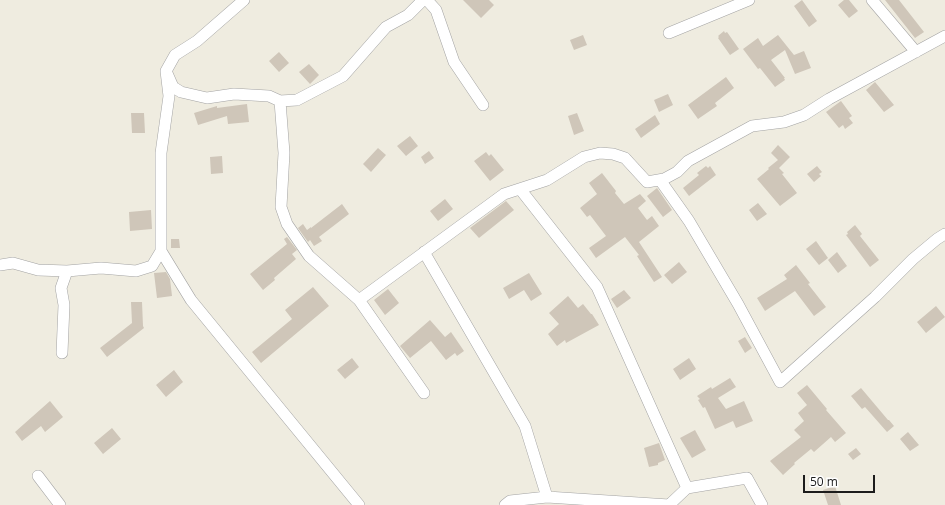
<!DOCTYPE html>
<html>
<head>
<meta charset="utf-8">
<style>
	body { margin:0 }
	#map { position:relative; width:945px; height:505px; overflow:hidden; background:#efece0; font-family:"Open Sans",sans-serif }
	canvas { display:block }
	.scale { position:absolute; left:803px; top:475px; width:72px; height:18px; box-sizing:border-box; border:2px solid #1c1c1c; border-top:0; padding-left:5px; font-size:12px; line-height:14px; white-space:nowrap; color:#1c1c1c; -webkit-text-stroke:3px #fff; paint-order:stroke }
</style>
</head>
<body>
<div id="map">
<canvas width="945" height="505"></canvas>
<div class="scale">50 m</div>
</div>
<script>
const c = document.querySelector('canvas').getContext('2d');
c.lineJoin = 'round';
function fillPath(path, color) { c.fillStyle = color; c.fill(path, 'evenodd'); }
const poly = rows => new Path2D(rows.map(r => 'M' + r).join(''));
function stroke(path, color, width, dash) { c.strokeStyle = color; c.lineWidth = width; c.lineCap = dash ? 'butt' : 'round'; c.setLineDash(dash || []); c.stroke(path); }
fillPath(poly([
	[463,0,489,0,494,5,481,18],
	[802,0,817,21,809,27,794,6],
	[844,0,849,0,858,11,849,18,838,5],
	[885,0,899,0,924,32,915,38],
	[724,31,725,33,727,32,739,49,730,55,718,38,719,37,718,36],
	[583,35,587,45,574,50,570,40],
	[778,35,794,55,804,51,811,68,795,74,785,50,771,60,785,78,784,78,785,80,775,87,760,68,758,69,743,49,758,38,763,46],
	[279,52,289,63,279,72,269,61],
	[309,64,319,75,310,84,299,72],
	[726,77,734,88,715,103,717,106,698,119,688,105],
	[875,82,894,105,884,112,866,90],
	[668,94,673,105,659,112,654,100],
	[841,101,852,116,849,118,853,123,845,129,843,125,839,128,826,112],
	[247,104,249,122,228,124,227,116,198,125,194,113,217,106,217,108],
	[131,113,144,113,145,133,132,133],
	[577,113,584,131,574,135,568,116],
	[655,115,660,124,641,138,635,129],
	[410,136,418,146,406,156,397,146],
	[778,145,790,157,779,168,784,173,782,174,797,193,780,206,757,179,769,169,768,168,778,160,771,153],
	[378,148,386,155,371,172,363,164],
	[429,151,434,158,425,164,421,157],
	[486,152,489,156,491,154,504,170,490,181,474,161],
	[222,156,223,173,211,174,210,157],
	[706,166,708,168,710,166,716,175,689,196,683,188,699,175,697,173],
	[817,166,822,172,819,174,821,176,814,182,807,174],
	[602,173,616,191,615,193,624,204,640,194,646,201,638,208,647,220,652,216,659,226,639,242,662,277,654,282,637,256,639,255,625,237,596,258,589,248,606,236,590,215,587,217,580,208,597,194,589,183],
	[657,188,672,210,663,217,647,196],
	[445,199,453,209,438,221,430,211],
	[506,201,514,210,479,238,470,228],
	[758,203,767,214,757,221,749,210],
	[342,204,349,214,319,237,322,241,314,246,310,240,308,242,298,228,303,224,307,230,311,227,311,228],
	[151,210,152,229,130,231,129,212],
	[855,225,862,234,860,236,879,260,870,267,846,235,848,234,847,232],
	[287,237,297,250,292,254,296,259,274,278,275,280,263,290,250,274,287,244,284,239],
	[171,239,179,239,180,248,171,248],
	[816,241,828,258,819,265,806,249],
	[837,252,847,266,838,273,828,260],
	[679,262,687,272,672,284,664,275],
	[796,265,810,283,808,284,826,307,814,316,795,291,765,311,757,298,787,279,784,275],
	[166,272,170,279,172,296,157,298,154,273],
	[529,273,542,294,531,301,524,290,509,299,503,288],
	[313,287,329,306,261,363,252,352,292,319,285,310],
	[388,289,399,303,385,315,374,300],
	[624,290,631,298,617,308,611,299],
	[568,296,578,308,583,304,591,314,592,314,599,325,566,343,565,340,557,346,548,334,559,324,549,313],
	[131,302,142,302,143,326,144,328,107,357,100,348,132,323],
	[936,306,945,317,926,333,917,322],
	[430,320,445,337,451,332,464,351,457,356,455,353,446,360,431,341,410,358,400,346],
	[745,337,752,348,745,353,738,341],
	[352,358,359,367,345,379,337,370],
	[689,358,696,369,680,380,673,369],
	[174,370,183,382,166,397,156,385],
	[730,378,736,387,718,398,726,409,744,401,753,421,736,428,733,421,715,429,705,407,703,408,698,400,700,399,697,396,711,387,712,389],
	[807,385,827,409,826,410,846,433,835,442,831,437,814,452,811,449,794,463,795,464,783,475,770,461,801,437,794,430,804,421,798,413,807,405,797,393],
	[861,388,888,420,889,420,894,426,887,432,865,407,862,409,851,396],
	[50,401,63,417,45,432,41,426,22,441,15,432],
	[112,428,121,439,103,454,94,443],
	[695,430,706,450,692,458,680,438],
	[908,432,919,445,910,451,900,439],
	[659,443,665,460,658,463,658,465,649,467,644,448],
	[856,448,861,454,853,460,848,454],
	[835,486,841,505,828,505,823,490]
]), '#cfc6b9');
const street = poly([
	[427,0,436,10,454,62,483,105],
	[872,0,916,52],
	[669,33,749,0],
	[166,71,173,87,181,92,207,98,234,94,269,96,280,101,284,153,281,207,287,224,309,256,359,300,424,393],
	[280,101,297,100,343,76,386,27,408,15,423,0],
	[660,180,689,221,738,304,780,382,875,297,913,259,937,239,945,234],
	[520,189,597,287,687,488],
	[161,251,191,300,359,505],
	[424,252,525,426,547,497],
	[0,265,13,263,38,270,67,271,101,268,136,271,152,266,161,251,161,153,169,96,166,71,175,55,197,41,244,0],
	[359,300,504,194,547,180,584,157,600,153,613,154,625,158,647,182,664,179,677,172,688,161,752,126,784,122,804,115,829,99,945,36],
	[62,353,64,305,61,288,67,271],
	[38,476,60,505],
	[505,505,510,501,547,497,669,505,687,488,747,478,762,505]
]);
stroke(street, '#a3a3a3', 12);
stroke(street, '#fff', 11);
</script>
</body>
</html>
